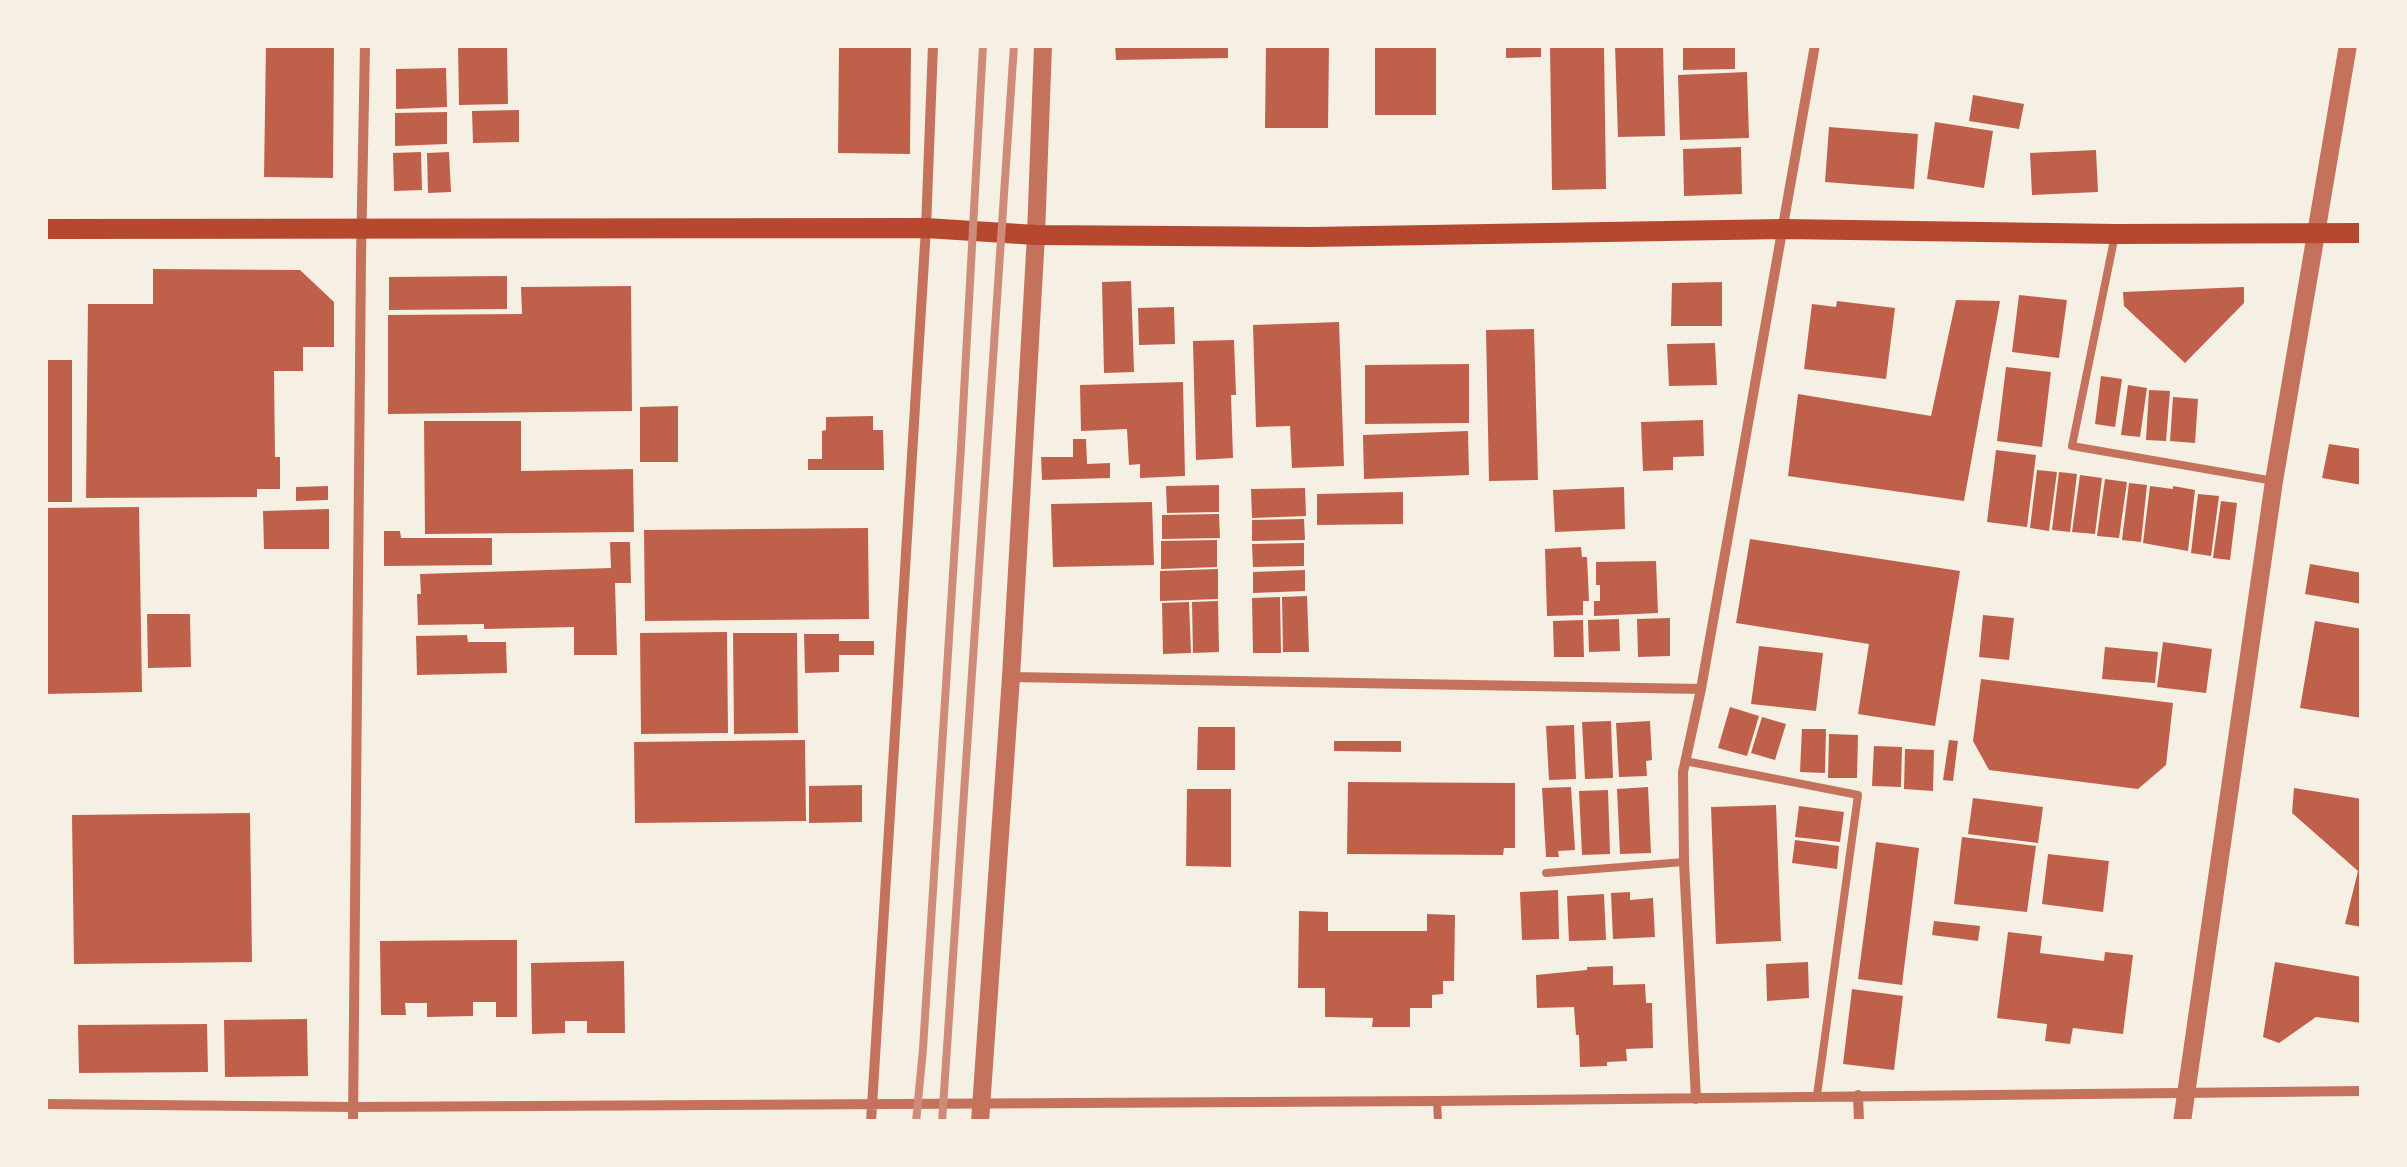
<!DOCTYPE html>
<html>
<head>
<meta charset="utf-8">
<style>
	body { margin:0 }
	#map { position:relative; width:2407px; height:1167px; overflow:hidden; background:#f6efe4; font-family:Mulish,sans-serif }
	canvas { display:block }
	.frame { position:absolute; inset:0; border:48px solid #f6efe4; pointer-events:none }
</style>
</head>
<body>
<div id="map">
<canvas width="2407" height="1167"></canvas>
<div class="frame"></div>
</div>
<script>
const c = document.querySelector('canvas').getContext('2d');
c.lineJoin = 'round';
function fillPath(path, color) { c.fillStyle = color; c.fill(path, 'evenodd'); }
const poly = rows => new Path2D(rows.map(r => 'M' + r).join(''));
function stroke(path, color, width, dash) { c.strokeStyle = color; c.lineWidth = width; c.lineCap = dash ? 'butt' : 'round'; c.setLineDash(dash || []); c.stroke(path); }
fillPath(poly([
	[266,45,334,45,333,178,264,177],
	[458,45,507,45,508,104,459,105],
	[839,45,911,45,910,154,838,153],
	[1115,45,1228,45,1228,58,1116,60],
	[1266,45,1329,45,1328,128,1265,128],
	[1375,45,1436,45,1436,115,1375,115],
	[1506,45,1541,45,1541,57,1506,58],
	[1550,45,1604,45,1606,189,1552,190],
	[1615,45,1663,45,1665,136,1618,137],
	[1683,45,1735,45,1735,69,1683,70],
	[446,68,447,107,396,109,396,69],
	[1747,72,1749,138,1680,140,1678,75],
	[1973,95,2024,104,2019,129,1969,121],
	[519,110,519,142,473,143,472,111],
	[447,112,447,144,395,146,395,113],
	[1935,122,1993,131,1984,188,1927,179],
	[1829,127,1918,134,1914,189,1825,182],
	[1741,147,1742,194,1684,196,1683,149],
	[2096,150,2098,192,2032,195,2030,153],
	[421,152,422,190,394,191,393,153],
	[449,152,451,192,428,193,427,153],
	[153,269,300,270,334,302,334,347,303,347,303,371,274,371,275,457,280,457,280,489,257,489,257,497,86,498,88,304,153,304],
	[507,276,507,309,389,310,389,277],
	[1131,281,1134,372,1104,373,1102,282],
	[1722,282,1722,326,1671,326,1672,283],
	[631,286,632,411,388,414,388,315,522,314,521,287],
	[2244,287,2244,303,2185,363,2124,306,2123,292],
	[2019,295,2067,300,2059,358,2012,352],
	[1956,300,2000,301,1964,501,1788,476,1798,394,1931,416],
	[1837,301,1895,308,1886,379,1804,369,1812,304,1836,307],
	[1174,307,1175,344,1139,345,1138,308],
	[1339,322,1344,466,1292,468,1290,426,1256,427,1253,325],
	[1534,329,1538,480,1489,481,1486,330],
	[1234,340,1236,395,1231,395,1233,458,1196,460,1193,341],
	[1715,343,1717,385,1669,386,1667,344],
	[45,360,72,360,72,502,45,502],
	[1469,364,1469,423,1365,424,1365,365],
	[2006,367,2051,372,2042,447,1997,441],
	[2101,376,2122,379,2115,427,2095,424],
	[1183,382,1185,476,1140,478,1140,464,1129,465,1127,429,1081,431,1080,385],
	[2128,385,2147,388,2140,437,2121,435],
	[2149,390,2170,391,2166,441,2146,440],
	[2173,397,2198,399,2195,443,2170,441],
	[678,406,678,462,640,462,640,407],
	[873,416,873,430,883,430,884,470,808,470,808,459,822,459,822,431,826,430,826,417],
	[1703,420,1704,456,1673,457,1673,470,1643,471,1641,422],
	[424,421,521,421,521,471,633,469,634,532,425,534],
	[1468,431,1469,475,1364,479,1363,435],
	[1073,439,1086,439,1087,464,1110,463,1110,478,1042,480,1041,457,1073,457],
	[2329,444,2362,449,2362,485,2322,478],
	[1996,450,2036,455,2027,527,1987,522],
	[2037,470,2057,472,2049,531,2030,528],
	[2059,472,2077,474,2070,532,2052,530],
	[2080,475,2102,478,2095,534,2072,532],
	[2105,479,2127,482,2119,538,2097,536],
	[2129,483,2147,485,2141,542,2122,540],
	[1219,485,1219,512,1167,513,1166,486],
	[328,486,328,500,296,501,296,487],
	[2150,486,2173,489,2173,486,2195,490,2188,551,2143,543],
	[1624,487,1625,529,1555,532,1553,490],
	[1305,488,1306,516,1252,518,1251,489],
	[1403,492,1403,524,1317,525,1317,494],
	[2198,494,2219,496,2211,556,2191,553],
	[2221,501,2237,503,2230,560,2213,558],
	[1152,502,1154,565,1053,567,1051,504],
	[139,507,142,692,45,694,45,508],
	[329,509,329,549,264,549,263,511],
	[1219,514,1220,538,1162,539,1162,515],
	[1304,519,1305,540,1252,541,1252,520],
	[868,528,869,619,645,621,644,530],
	[384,531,400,531,401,538,492,538,492,565,384,566],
	[1750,539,1960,571,1935,726,1858,714,1869,644,1736,623],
	[1217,540,1217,567,1161,569,1161,541],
	[610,542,630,542,631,583,615,583,617,655,574,655,574,627,484,629,484,624,418,625,417,594,421,594,420,574,611,568],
	[1304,543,1304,566,1253,567,1252,544],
	[1581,547,1582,557,1587,557,1589,601,1583,601,1583,615,1547,616,1545,549],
	[1656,561,1658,613,1594,616,1594,601,1600,601,1600,585,1596,585,1596,562],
	[2310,564,2362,573,2362,604,2305,594],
	[1218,569,1218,599,1160,601,1160,571],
	[1305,570,1305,591,1253,593,1253,572],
	[1307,596,1309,652,1283,652,1282,597],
	[1280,597,1281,653,1253,653,1252,598],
	[1218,601,1219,652,1193,653,1192,602],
	[1189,602,1191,653,1163,654,1162,603],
	[147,614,190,614,191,667,148,668],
	[1983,615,2014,618,2009,660,1979,657],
	[1670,618,1670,656,1638,657,1637,619],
	[1619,619,1620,651,1589,652,1588,620],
	[1583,620,1584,657,1554,657,1553,621],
	[2315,621,2362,629,2362,718,2300,708],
	[727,632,728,733,641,734,640,633],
	[733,633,797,633,798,733,734,734],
	[804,634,839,634,839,641,874,641,874,655,839,655,839,672,805,673],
	[467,635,468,642,506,642,507,673,417,675,416,636],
	[2163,642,2212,649,2206,693,2157,687],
	[1759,646,1823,653,1816,711,1751,704],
	[2105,647,2158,652,2155,683,2102,679],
	[1981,679,2173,703,2166,765,2138,789,1989,770,1973,741],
	[1730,707,1759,716,1747,756,1718,748],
	[1762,717,1786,724,1775,760,1751,753],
	[1611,721,1613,778,1585,779,1582,722],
	[1650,721,1652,760,1646,761,1647,776,1619,777,1616,723],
	[1574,725,1576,779,1549,780,1546,726],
	[1198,727,1235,727,1235,770,1197,770],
	[1802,729,1826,729,1825,773,1800,772],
	[1829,734,1858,735,1857,778,1828,778],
	[805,740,806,821,635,823,634,742],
	[1949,740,1958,741,1953,781,1943,780],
	[1334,741,1401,741,1401,752,1334,751],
	[1874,746,1902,747,1901,787,1872,786],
	[1905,749,1934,750,1933,791,1904,789],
	[1348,782,1515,783,1515,848,1504,848,1503,855,1347,854],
	[862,785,862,822,809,823,809,786],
	[1571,787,1575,850,1558,851,1559,857,1546,857,1542,788],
	[1648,787,1651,853,1620,854,1617,789],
	[2294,788,2362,799,2362,927,2345,924,2358,871,2292,813],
	[1187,789,1231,789,1231,867,1186,866],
	[1608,790,1610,854,1582,855,1579,791],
	[1973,798,2043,807,2038,843,1968,834],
	[1776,805,1781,941,1716,944,1711,807],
	[1799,806,1844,812,1840,842,1795,837],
	[250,813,252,962,74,964,72,815],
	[1962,837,2036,846,2027,912,1954,904],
	[1795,840,1839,846,1837,869,1792,863],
	[1876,842,1919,848,1902,985,1858,979],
	[2048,854,2109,861,2103,912,2042,904],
	[1558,890,1559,939,1522,940,1520,892],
	[1630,892,1630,900,1653,898,1655,937,1613,939,1611,893],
	[1604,894,1606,940,1569,941,1567,896],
	[1299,911,1328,912,1328,931,1427,931,1427,914,1455,915,1454,981,1443,981,1443,994,1432,995,1432,1008,1410,1008,1410,1027,1372,1027,1373,1018,1325,1017,1325,988,1298,988],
	[1934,921,1980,926,1978,941,1932,935],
	[2008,932,2042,936,2040,953,2104,961,2105,952,2133,955,2123,1034,2073,1028,2070,1044,2045,1041,2047,1024,1997,1018],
	[495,940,517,940,517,1017,496,1017,496,1002,473,1002,473,1016,427,1017,427,1003,405,1003,406,1015,381,1015,380,941],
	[624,961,625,1033,587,1033,587,1021,565,1021,565,1033,532,1034,531,963],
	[1808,962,1809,998,1767,1001,1766,964],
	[2275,962,2362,977,2362,1023,2316,1017,2279,1043,2263,1037],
	[1613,966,1613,985,1645,984,1646,1003,1652,1003,1653,1048,1626,1049,1627,1061,1607,1062,1607,1066,1580,1067,1579,1035,1576,1035,1574,1007,1537,1008,1536,975,1587,970,1587,967],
	[1852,989,1903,996,1894,1070,1843,1064],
	[307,1019,308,1076,225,1077,224,1020],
	[207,1024,208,1072,79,1073,78,1025]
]), '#bf614a');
stroke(poly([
	[2115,235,2072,446,2274,481],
	[1685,761,1858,795,1817,1095],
	[1546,873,1684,862],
	[1437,1101,1438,1122]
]), '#c5725c', 8);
stroke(poly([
	[1011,677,1701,689],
	[1858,1095,1859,1122],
	[1696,1099,1684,862,1683,772,1701,689,1815,45],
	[45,1104,354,1107,1437,1101,2362,1091],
	[353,1122,361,257,365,45],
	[871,1122,926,228,933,45]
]), '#c5725c', 10);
stroke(poly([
	[980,1122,1011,677,1036,235,1043,45],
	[2182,1122,2274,481,2348,45]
]), '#c5725c', 18);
stroke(poly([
	[45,229,926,228,1036,235,1311,237,1783,229,2116,234,2362,233]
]), '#b5482f', 20);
stroke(poly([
	[916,1122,923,1049,961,447,983,45],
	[942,1122,1014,45]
]), '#cf8b77', 8);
</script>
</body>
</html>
